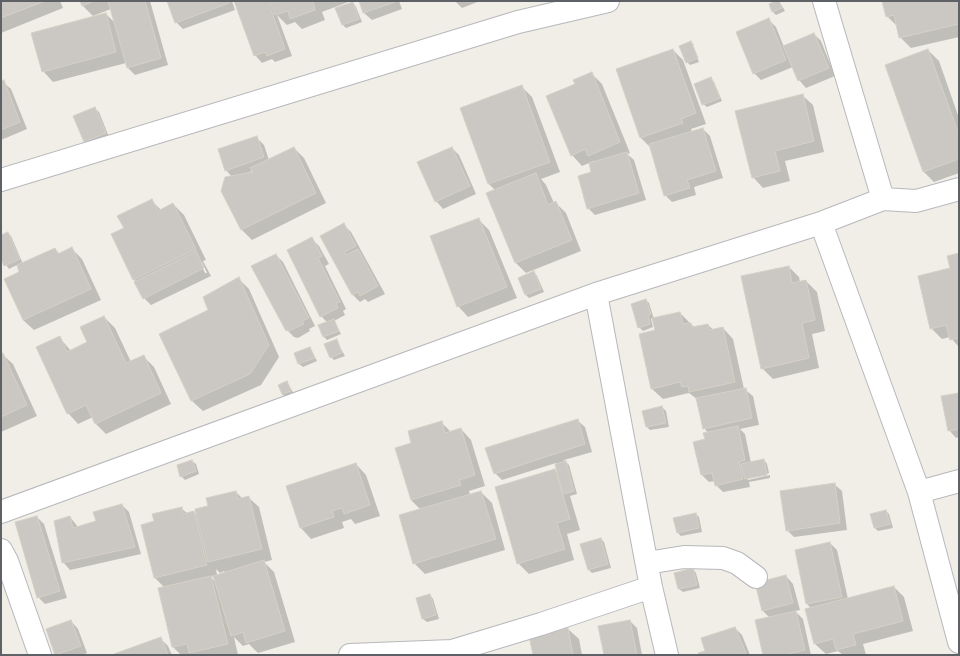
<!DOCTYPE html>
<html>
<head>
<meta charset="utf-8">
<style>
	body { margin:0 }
	#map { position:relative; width:960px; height:656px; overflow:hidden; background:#f0eee6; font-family:Roboto,sans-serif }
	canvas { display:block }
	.frame { position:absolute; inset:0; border:2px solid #5e6166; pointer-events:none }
</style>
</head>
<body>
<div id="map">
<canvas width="960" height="656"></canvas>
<div class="frame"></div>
</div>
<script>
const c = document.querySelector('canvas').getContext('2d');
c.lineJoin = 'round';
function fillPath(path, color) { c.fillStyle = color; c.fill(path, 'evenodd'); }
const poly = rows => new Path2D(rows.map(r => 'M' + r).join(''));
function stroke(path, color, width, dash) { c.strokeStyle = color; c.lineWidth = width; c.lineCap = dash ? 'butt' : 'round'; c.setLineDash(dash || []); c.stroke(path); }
fillPath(poly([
	[1,1,60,1,63,8,1,33],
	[81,1,150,1,168,65,135,75,127,67,126,63,53,82,43,71,106,14,115,23,111,9,93,16,82,5],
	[168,1,232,1,235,10,183,29,176,22],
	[235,1,351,1,322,12,325,20,302,29,295,22,287,25,277,15,292,56,275,62,272,59,262,63,255,55],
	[360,1,399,1,402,9,372,20,364,13],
	[455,1,480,1,462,8],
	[779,1,785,11,776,15,773,12],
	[883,1,959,1,959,37,911,48,900,37,898,27,887,16],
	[353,3,356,7,362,22,346,28,343,25,337,9],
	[769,20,776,27,784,47,814,34,821,41,835,76,806,88,799,80,793,67,761,80,754,73],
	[691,42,694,45,692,45,699,62,690,65,687,62],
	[673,50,683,60,706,124,691,129,692,132,703,129,710,136,723,178,694,187,696,195,672,202,665,195,651,148,641,138],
	[928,50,939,61,959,118,959,173,934,182,923,171],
	[592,74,602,84,630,153,627,154,634,160,646,200,595,215,588,208,592,173,596,162,594,161,582,166,572,155,576,85],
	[711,78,714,82,722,101,707,107,703,104],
	[1,82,3,82,11,89,27,129,1,140],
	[521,86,532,97,560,172,541,179,546,185,554,203,556,203,566,213,581,251,526,273,516,263,496,191,489,184,461,109],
	[802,95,813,105,824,152,785,161,790,181,763,188,753,177],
	[95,109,99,112,109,137,88,145,85,142,75,117],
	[257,138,264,145,269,160,294,148,304,158,326,203,252,240,241,229,232,177,226,170],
	[253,171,254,173,243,174],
	[452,148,459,155,476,194,443,209,436,201],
	[152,201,161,210,173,204,184,215,206,260,203,261,211,276,151,305,144,298,134,279,125,228],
	[200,262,202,262,207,273,205,273],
	[478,219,489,230,517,298,468,317,458,306],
	[343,224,351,232,385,294,368,302,365,299,360,302,353,295,322,236],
	[7,233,11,236,23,264,55,249,60,254,72,249,82,259,101,300,34,330,23,320,20,272,17,265,9,269,1,258,1,236],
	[312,239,319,246,329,264,325,266,346,309,343,311,345,315,334,321,341,334,327,340,324,337,328,323,321,316],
	[959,254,959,347,950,337,942,339,931,328,951,268],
	[276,255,283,262,315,326,309,329,310,331,298,338,294,337,287,330],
	[789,267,799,277,800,282,806,281,817,292,825,331,812,334,819,368,773,379,762,368],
	[534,272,537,276,544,292,529,298,526,295],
	[239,279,249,289,279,357,261,385,203,411,192,401,160,335,209,310],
	[646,300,649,303,654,319,680,313,695,328,708,325,714,330,723,328,733,339,744,389,753,396,759,425,740,429,745,434,751,463,764,460,767,464,769,473,748,478,748,480,770,475,770,478,749,482,750,487,723,492,716,485,715,481,709,482,702,475,708,433,704,428,697,399,689,393,663,399,652,389,656,331,653,318,651,319,653,327,643,331,639,327],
	[104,317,115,328,131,362,144,357,154,367,171,404,106,434,95,423,93,417,78,424,68,413,59,337,71,351,88,343],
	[336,340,345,356,334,360,331,357],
	[310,348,317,361,303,367,299,364],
	[2,354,13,364,37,416,1,432],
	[287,382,294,394,286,397,282,394],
	[959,394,959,437,956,438,949,430],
	[662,407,666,411,669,427,650,430,647,427,643,411],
	[577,420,585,427,592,452,564,460,569,465,577,494,570,496,580,530,567,534,574,560,529,574,518,563,555,470,559,474,556,463,502,480,495,473],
	[441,422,451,432,461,429,471,440,485,486,469,491,470,495,481,492,492,503,505,550,425,574,414,563,421,510,411,500,413,444],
	[192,461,196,464,199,474,185,480,181,476],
	[356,464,366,475,380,516,355,524,351,519,342,522,344,528,311,539,301,528,287,486],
	[834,484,842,491,847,530,794,537,787,530],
	[236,492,242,498,248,497,259,507,272,560,264,562,274,572,295,642,258,653,249,644,243,646,234,637,238,655,181,655,173,647,159,589,165,588,155,578,155,522,181,508,188,514,194,512,198,516,209,506],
	[216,569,220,573,224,571,225,573,217,575],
	[214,576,216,583,211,577],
	[122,505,129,512,141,554,70,570,63,562,70,517,78,527,98,521],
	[886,511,889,514,893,528,878,531,875,528,871,515],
	[696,514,699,517,702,532,681,536,678,533],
	[37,517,44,524,67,598,45,604,38,597],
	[601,539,604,542,611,568,592,573,589,570,581,544],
	[830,543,837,550,848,599,894,587,904,597,913,631,863,644,866,655,843,655,838,651,826,654,815,644,812,609,807,604],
	[693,569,696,573,700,588,683,592,679,589,675,573],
	[786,576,793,584,800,610,795,611,803,619,811,655,764,655,770,618,763,611],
	[430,595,433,599,439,619,427,622,423,619,417,599],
	[71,621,78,629,87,653,82,655,56,655],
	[630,621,637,628,642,655,605,655],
	[735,628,742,635,750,655,700,655],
	[568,629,579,639,582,655,534,655],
	[161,639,168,646,172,655,116,655]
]), '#0003');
const building = poly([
	[1,1,45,1,1,18,1,1],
	[80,1,94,1,82,6,80,1],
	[108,1,145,1,161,58,127,68,108,1],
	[167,1,228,1,229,3,175,23,167,1],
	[234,1,268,1,285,49,267,56,265,52,254,56,234,1],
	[270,1,313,1,315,10,290,19,288,11,275,15,270,1],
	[359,1,395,1,395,2,363,13,359,1],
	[776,1,779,1,782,8,772,12,769,4,776,1],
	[882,1,959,1,959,24,899,38,894,15,886,17,882,1],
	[353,2,359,19,342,25,335,8,353,2],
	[106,13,116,52,42,72,31,33,106,13],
	[769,18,786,60,753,74,736,32,769,18],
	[814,33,829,68,798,81,783,46,814,33],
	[691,41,698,58,686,63,679,46,691,41],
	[673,49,696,113,681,119,683,123,640,138,616,69,673,49],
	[928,49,959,135,959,159,923,172,885,65,928,49],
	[592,72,620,142,588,156,585,149,571,156,546,96,575,84,573,80,592,72],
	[711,77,720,98,702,105,694,84,711,77],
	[4,80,20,122,1,130,1,81,4,80],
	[522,85,550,162,488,184,460,108,522,85],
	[803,94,814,141,775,151,780,171,752,178,735,111,803,94],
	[95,107,106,133,84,142,73,116,95,107],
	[703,128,716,171,687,180,690,188,664,196,649,144,703,128],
	[257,136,264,157,225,171,218,149,257,136],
	[294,147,316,193,241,230,221,191,225,177,253,172,250,168,294,147],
	[452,147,470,186,435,202,417,162,452,147],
	[627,152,639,193,587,209,578,176,591,172,589,163,627,152],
	[536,173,548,205,556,201,572,240,515,263,486,193,536,173],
	[152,199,158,211,173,203,196,249,133,280,111,234,124,228,117,216,152,199],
	[479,218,507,287,457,307,430,236,479,218],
	[344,223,356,246,345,252,346,255,358,249,378,286,360,296,358,292,352,295,320,236,344,223],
	[8,232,20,259,4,266,1,258,1,235,8,232],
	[312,237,322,256,318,258,340,302,336,303,338,308,320,317,287,250,312,237],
	[72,247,91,289,23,320,4,279,19,272,17,265,55,248,58,254,72,247],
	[196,251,204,268,143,299,134,282,196,251],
	[959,253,959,338,950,340,946,325,930,329,918,276,950,268,947,256,959,253],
	[276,254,309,318,302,321,304,324,289,331,288,330,286,331,251,266,276,254],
	[789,266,792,283,806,280,815,320,802,323,809,358,761,369,741,276,789,266],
	[534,271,541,289,525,295,518,278,534,271],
	[239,277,269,345,250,374,191,401,159,334,208,310,203,297,239,277],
	[646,299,651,314,648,315,650,324,638,328,631,304,646,299],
	[680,312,683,324,691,323,692,327,708,324,710,330,723,327,735,382,689,392,688,386,682,387,680,382,651,389,639,334,655,330,652,318,680,312],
	[104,316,126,363,144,355,161,393,95,424,86,405,67,414,36,347,60,336,67,352,87,342,80,327,104,316],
	[334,319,339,331,323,337,318,325,334,319],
	[337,339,342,353,330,358,324,344,337,339],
	[310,347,315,358,298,364,294,353,310,347],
	[1,353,3,353,27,405,1,417,1,353],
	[287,381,291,391,282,394,278,385,287,381],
	[746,388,752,418,703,429,696,398,746,388],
	[959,393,959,429,948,431,941,396,959,393],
	[662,406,666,423,646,427,642,411,662,406],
	[578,419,585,444,494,474,485,448,578,419],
	[442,421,445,433,461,428,475,475,459,480,461,485,411,500,395,448,411,443,408,431,442,421],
	[738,426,745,460,739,462,743,479,715,486,712,473,701,475,693,442,705,439,703,433,738,426],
	[764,459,767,475,745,479,741,464,764,459],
	[192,460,196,471,180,477,177,465,192,460],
	[566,461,574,491,563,494,555,464,566,461],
	[356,463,370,505,344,514,342,508,332,511,334,517,300,528,286,486,356,463],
	[555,469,570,519,557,523,565,549,517,564,495,487,555,469],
	[835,483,840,523,786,531,780,491,835,483],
	[236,491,238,499,249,496,262,549,208,562,195,509,208,506,206,498,236,491],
	[481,491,496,539,413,564,399,515,481,491],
	[122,504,135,547,62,563,54,521,70,516,73,528,96,521,93,512,122,504],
	[182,507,183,514,194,511,207,565,154,578,141,525,154,521,152,514,182,507],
	[886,510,890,524,874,528,870,514,886,510],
	[696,513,699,528,677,533,673,518,696,513],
	[37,516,60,591,37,598,15,522,37,516],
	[601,538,608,564,588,570,580,544,601,538],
	[830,542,842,597,806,604,795,550,830,542],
	[264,560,285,631,246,643,243,632,231,636,213,576,264,560],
	[693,568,697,585,678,589,674,573,693,568],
	[786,575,793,603,762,611,755,583,786,575],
	[211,576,228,644,189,653,187,644,172,647,158,588,211,576],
	[894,586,903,621,853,634,856,645,836,650,833,639,814,644,805,609,894,586],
	[430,594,436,615,422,619,416,598,430,594],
	[796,611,805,650,784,655,763,655,755,620,796,611],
	[71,620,81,646,55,655,46,629,71,620],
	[630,620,637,655,604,655,598,626,630,620],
	[735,627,746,653,744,655,699,655,698,653,705,651,701,638,735,627],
	[568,628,573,655,533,655,529,636,568,628],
	[161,637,168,655,115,655,114,654,161,637]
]);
fillPath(building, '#cbc8c4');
stroke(building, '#d4d0c5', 1);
const minor = poly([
	[824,1,883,199],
	[1,180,518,22,608,1],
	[821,223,919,492,959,642],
	[596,294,651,587,667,655],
	[919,492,959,481],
	[1,512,596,294,821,223,883,199,916,201,959,189],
	[1,550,7,561,40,655],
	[647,563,684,557,723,558,737,563,756,577],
	[350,655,452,651,541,624,651,587]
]);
stroke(minor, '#b7b8bc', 24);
stroke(minor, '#fff', 22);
</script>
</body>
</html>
